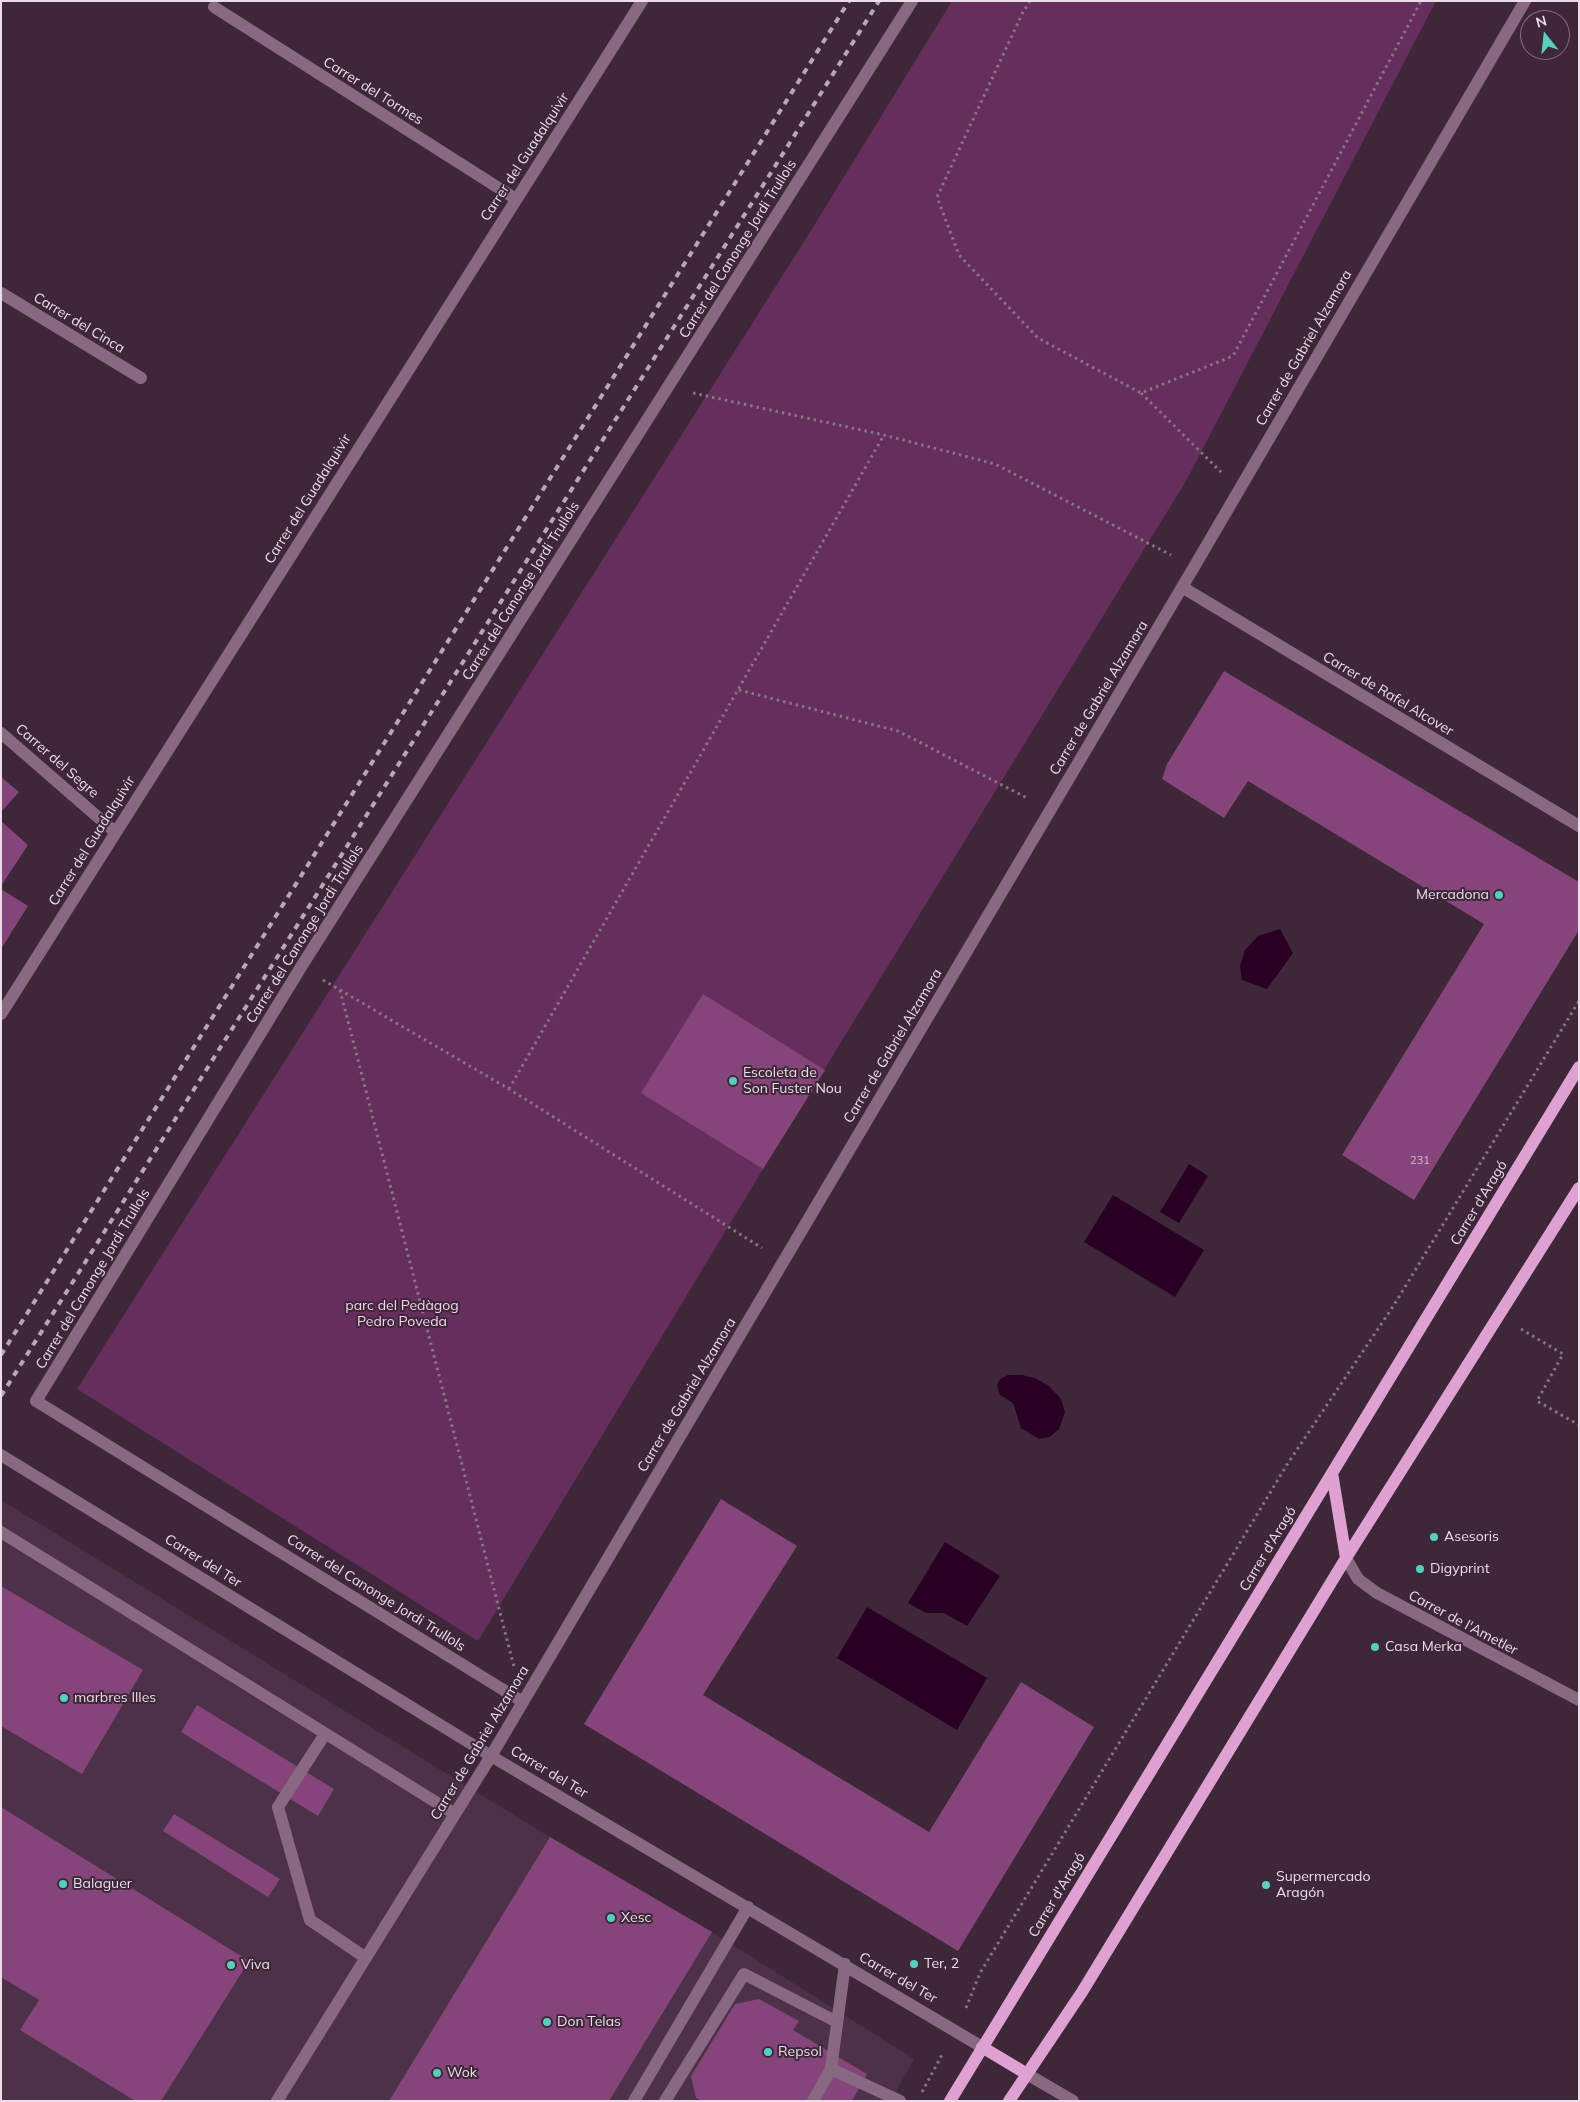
<!DOCTYPE html>
<html>
<head>
<meta charset="utf-8">
<style>
	body { margin:0 }
	#map { position:relative; width:1580px; height:2102px; overflow:hidden; background:#3e2739; font-family:Mulish,sans-serif }
	canvas { display:block }
	.frame { position:absolute; inset:0; border:2px solid #ecdde8; pointer-events:none }
	.north { position:absolute; left:1520px; top:10px; width:50px; height:50px; box-sizing:border-box; background:#3e2739; border:1px solid #84707f; border-radius:50%; rotate:344deg; font-size:14px; font-weight:700; line-height:20px; text-align:center; color:#ecdde8 }
	.north::after { content:''; display:block; margin:auto; width:18px; height:22px; background:#59cebf; clip-path:polygon(50% 0,100% 100%,50% 72%,0 100%) }
</style>
</head>
<body>
<div id="map">
<canvas width="1580" height="2102"></canvas>
<div class="frame"></div>
<div class="north">N</div>
</div>
<script>
const c = document.querySelector('canvas').getContext('2d');
c.lineJoin = 'round';
function fillPath(path, color) { c.fillStyle = color; c.fill(path, 'evenodd'); }
const poly = rows => new Path2D(rows.map(r => 'M' + r).join(''));
function stroke(path, color, width, dash) { c.strokeStyle = color; c.lineWidth = width; c.lineCap = dash ? 'butt' : 'round'; c.setLineDash(dash || []); c.stroke(path); }
function write(font, color, halo, rows, align = 'center') {
  c.font = font + ' Mulish,sans-serif'; c.lineWidth = 4; c.setLineDash([]); c.textBaseline = 'middle'; c.strokeStyle = halo; c.fillStyle = color; for (const [text, x, y, turn = 0] of rows) {
    c.save(); c.translate(x, y); c.rotate((+turn || 0) * Math.PI / 180); c.textAlign = isNaN(turn) ? turn : align; if (halo) c.strokeText(text, 0, 0); c.fillText(text, 0, 0); c.restore();
  }
}
fillPath(poly([
	[1,1500,550,1837,712,1932,914,2059,891,2101,1,2101]
]), '#4d3148');
fillPath(poly([
	[952,1,1436,1,1186,481,763,1169,478,1641,77,1389,807,237]
]), '#662e5c');
fillPath(poly([
	[1280,929,1293,953,1267,989,1242,980,1240,966,1245,950,1258,936],
	[1189,1164,1208,1176,1179,1223,1160,1212],
	[1113,1195,1204,1250,1175,1297,1084,1242],
	[1008,1375,1022,1375,1035,1378,1049,1386,1061,1399,1065,1412,1059,1429,1050,1437,1039,1439,1021,1428,1013,1403,1000,1395,997,1385,1000,1379],
	[945,1542,1000,1576,967,1626,944,1613,926,1613,908,1603],
	[867,1607,987,1678,957,1730,837,1658]
]), '#290024');
fillPath(poly([
	[1224,671,1579,882,1579,930,1414,1200,1342,1155,1484,924,1248,781,1224,818,1162,779,1167,764],
	[1,777,19,792,1,812],
	[1,821,28,845,1,886],
	[1,889,28,906,1,949],
	[703,994,825,1070,763,1169,641,1093],
	[721,1499,797,1546,703,1695,929,1832,1021,1682,1094,1727,958,1951,584,1724],
	[1,1586,143,1670,82,1774,1,1726],
	[197,1705,334,1789,318,1816,181,1732],
	[1,1807,249,1961,161,2101,135,2101,20,2030,39,2000,1,1977],
	[174,1814,280,1879,268,1897,163,1831],
	[550,1837,712,1932,609,2101,389,2101],
	[759,1999,799,2021,793,2030,867,2074,852,2101,701,2101,696,2098,691,2076,735,2004]
]), '#85447a');
stroke(poly([
	[1030,1,1022,14,937,197,959,255,1038,338,1141,393,1233,356,1421,1],
	[693,393,884,435,995,464,1171,555],
	[1141,393,1221,472],
	[739,690,898,731,1029,799],
	[323,980,509,1089,762,1248],
	[340,990,514,1667],
	[509,1089,884,435],
	[1521,1329,1563,1354,1537,1401,1579,1425],
	[966,2008,980,1973,1229,1561,1288,1463,1394,1305,1579,1001],
	[922,2092,943,2053]
]), '#877483', 3, [2.5, 4]);
stroke(poly([
	[214,7,516,199],
	[1,293,141,378],
	[1182,587,1579,826],
	[1,733,115,832],
	[1,1014,642,1],
	[1,1455,491,1756,982,2047],
	[1,1532,455,1814],
	[1346,1558,1358,1579,1377,1593,1579,1700],
	[523,1702,36,1401,301,967,912,1],
	[325,1734,278,1807,310,1920,366,1958],
	[831,2069,900,2101],
	[1027,2074,1073,2101],
	[277,2101,491,1756,1194,567,1525,1],
	[634,2101,748,1907],
	[665,2101,744,1974,837,2022],
	[813,2101,831,2069,845,1964]
]), '#886981', 12);
stroke(poly([
	[1332,1473,1346,1558],
	[982,2047,1027,2074],
	[950,2101,1579,1067],
	[1009,2101,1082,1992,1346,1558,1579,1188]
]), '#dfa1d2', 12);
stroke(poly([
	[1,1355,849,1],
	[1,1396,879,1]
]), '#b8a7b4', 4, [6, 6]);
for (const [x, y, r, color] of [
	[1499,895,5,"#59cebf"],
	[733,1081,5,"#59cebf"],
	[1434,1537,5,"#59cebf"],
	[1420,1569,5,"#59cebf"],
	[1375,1647,5,"#59cebf"],
	[64,1698,5,"#59cebf"],
	[63,1884,5,"#59cebf"],
	[1266,1885,5,"#59cebf"],
	[611,1918,5,"#59cebf"],
	[914,1964,5,"#59cebf"],
	[231,1965,5,"#59cebf"],
	[547,2022,5,"#59cebf"],
	[768,2052,5,"#59cebf"],
	[437,2073,5,"#59cebf"]
]) { const dot = new Path2D(); dot.arc(x, y, r, 0, 2 * Math.PI); c.fillStyle = color; c.fill(dot); stroke(dot, '#3e2739', 2); }
write('11px', '#d2b7cc', null, [
	["231",1420,1161]
]);
write('14px', '#ecdde8', '#3e2739', [
	["Carrer del Tormes",373,91,32],
	["Carrer del Guadalquivir",525,157,-57],
	["Carrer del Canonge Jordi Trullols",738,249,-58],
	["Carrer del Cinca",79,323,31],
	["Carrer de Gabriel Alzamora",1304,348,-60],
	["Carrer del Guadalquivir",308,499,-58],
	["Carrer del Canonge Jordi Trullols",521,591,-58],
	["Carrer de Rafel Alcover",1388,694,31],
	["Carrer de Gabriel Alzamora",1099,698,-59],
	["Carrer del Segre",57,761,41],
	["Carrer del Guadalquivir",92,841,-58],
	["Carrer del Canonge Jordi Trullols",305,934,-58],
	["Carrer de Gabriel Alzamora",893,1046,-59],
	["Carrer d'Aragó",1479,1203,-59],
	["Carrer del Canonge Jordi Trullols",93,1279,-59],
	["Carrer de Gabriel Alzamora",687,1395,-59],
	["Carrer d'Aragó",1268,1549,-59],
	["Carrer del Ter",203,1561,32],
	["Carrer del Canonge Jordi Trullols",376,1593,32],
	["Carrer de l'Ametler",1463,1623,28],
	["Carrer de Gabriel Alzamora",480,1743,-59],
	["Carrer del Ter",549,1772,31],
	["Carrer d'Aragó",1057,1895,-59],
	["Carrer del Ter",898,1978,30]
]);
write('14px', '#ecdde8', '#3e2739', [
	["Mercadona",1489,895,"right"],
	["Escoleta de",743,1073],
	["Son Fuster Nou",743,1089],
	["Asesoris",1444,1537],
	["Digyprint",1430,1569],
	["Casa Merka",1385,1647],
	["marbres Illes",74,1698],
	["Supermercado",1276,1877],
	["Aragón",1276,1893],
	["Balaguer",73,1884],
	["Xesc",621,1918],
	["Ter, 2",924,1964],
	["Viva",241,1965],
	["Don Telas",557,2022],
	["Repsol",778,2052],
	["Wok",447,2073]
], 'left');
write('14px', '#f8d1ef', '#3e2739', [
	["parc del Pedàgog",402,1306],
	["Pedro Poveda",402,1322]
]);
</script>
</body>
</html>
